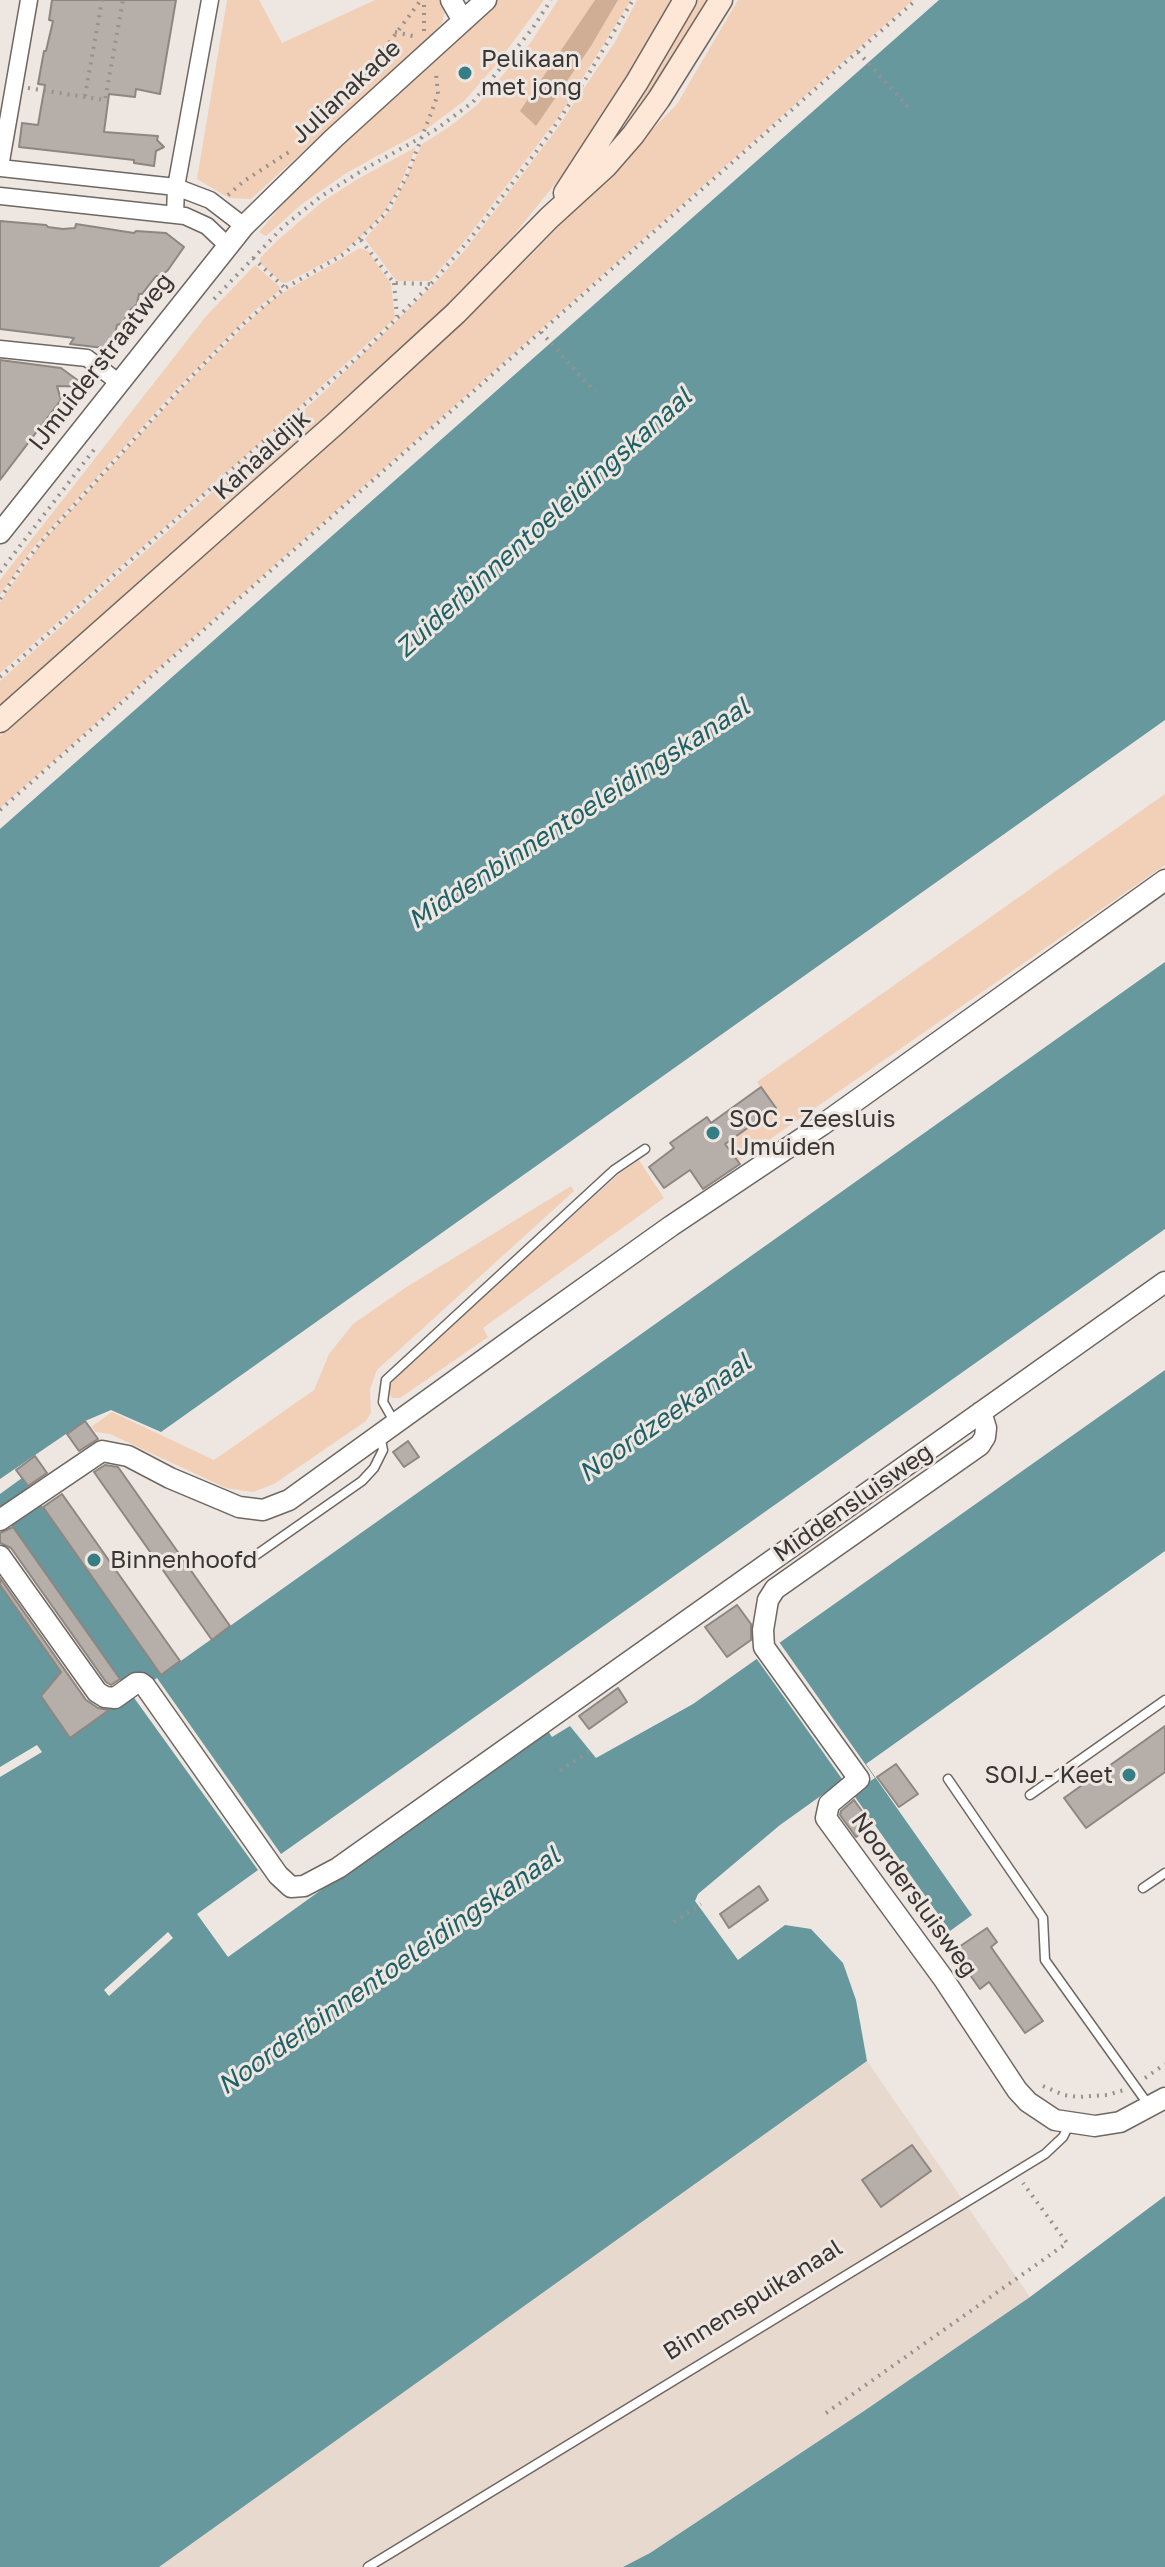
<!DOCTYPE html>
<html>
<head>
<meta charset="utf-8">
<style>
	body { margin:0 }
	canvas { display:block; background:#eee6e1 }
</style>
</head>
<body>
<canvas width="1165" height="2567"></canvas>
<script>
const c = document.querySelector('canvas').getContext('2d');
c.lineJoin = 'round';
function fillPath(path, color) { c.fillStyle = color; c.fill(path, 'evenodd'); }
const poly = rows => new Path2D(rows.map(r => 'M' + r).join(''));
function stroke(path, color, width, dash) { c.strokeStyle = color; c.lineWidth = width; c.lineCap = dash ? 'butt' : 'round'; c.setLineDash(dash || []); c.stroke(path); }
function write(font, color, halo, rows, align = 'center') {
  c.font = font + ' "Golos Text",sans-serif'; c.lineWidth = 6; c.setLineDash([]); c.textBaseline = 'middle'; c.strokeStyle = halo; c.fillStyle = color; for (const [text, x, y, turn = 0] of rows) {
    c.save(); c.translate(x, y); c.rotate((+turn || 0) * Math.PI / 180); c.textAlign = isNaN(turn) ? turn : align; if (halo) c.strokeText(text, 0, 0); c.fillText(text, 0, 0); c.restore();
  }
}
fillPath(poly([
	[867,2061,1030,2297,864,2411,650,2553,623,2567,159,2567]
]), '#e8d9cf');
fillPath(poly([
	[227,0,259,0,282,43,375,0,441,0,445,11,442,23,431,35,251,199,229,198,197,179],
	[494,0,544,0,496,65,464,101,428,128,348,172,302,204,266,236,259,232,296,188,324,159],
	[558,0,631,0,560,115,467,238,430,281,399,281,395,279,365,239,392,208,422,144,449,127,477,105,531,42],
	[637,0,677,0,589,142,513,236,450,303,379,370,0,706,0,681,324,392,435,283,466,249,556,130,615,42],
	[692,0,711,0,646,104,616,138,613,137],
	[738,0,913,0,0,808,0,736,478,307,534,252,677,104],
	[416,147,397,192,385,211,366,232,339,255,286,283,281,282,260,263,260,258,278,240,322,202,356,180],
	[360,248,368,251,391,284,395,318,261,442,0,673,0,602,42,542,196,374,264,307,279,295],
	[255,265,280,287,280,290,255,310,174,392,32,549,0,595,0,580,207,315],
	[1165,794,1165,865,730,1167,726,1160,734,1154,726,1143,775,1109,757,1082],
	[639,1160,664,1198,483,1328,488,1337,400,1398,392,1398,388,1389,396,1376,619,1174],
	[571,1186,574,1191,377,1370,370,1389,371,1413,366,1421,274,1484,253,1492,226,1488,110,1434,96,1432,91,1427,112,1412,214,1460,314,1390,329,1354,353,1324,405,1288]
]), '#f1d0b7');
fillPath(poly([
	[595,0,618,0,591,46,536,126,520,111]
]), '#d0ae95');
fillPath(poly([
	[939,0,1165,0,1165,720,161,1432,111,1410,85,1421,0,1479,0,829],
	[1165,962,1165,1229,281,1854,157,1678,132,1695,258,1870,197,1914,228,1957,546,1728,552,1737,570,1726,596,1758,693,1704,1165,1370,1165,1551,866,1764,972,1915,950,1931,843,1780,780,1825,698,1894,695,1901,738,1960,785,1925,811,1929,843,1963,856,2000,867,2061,159,2567,0,2567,0,1777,42,1752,37,1745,0,1767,0,1585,61,1672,41,1696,69,1737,131,1695,0,1509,0,1494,22,1478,161,1675],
	[168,1932,173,1938,109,1996,104,1990],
	[1165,2196,1165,2567,623,2567,650,2553,864,2411,1030,2297]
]), '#67989d');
fillPath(poly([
	[777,1639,875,1778,852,1793,754,1655]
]), '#eee6e1');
const building = poly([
	[52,0,176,0,160,94,136,89,135,97,109,94,104,132,158,136,157,140,164,147,156,151,154,166,134,163,134,160,19,147,22,123,38,125,45,85,38,84,44,51,46,51,53,21,49,20,52,0],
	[0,221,46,225,48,227,63,229,75,228,76,224,134,233,136,231,166,233,184,247,168,270,161,276,156,276,142,294,139,294,137,304,128,312,123,323,117,325,115,334,104,348,70,344,74,338,0,329,0,221],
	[0,360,61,368,87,387,57,386,61,400,0,480,0,360],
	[761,1087,776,1108,725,1144,740,1164,703,1189,690,1170,664,1188,649,1167,674,1148,670,1143,707,1117,711,1123,761,1087],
	[85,1421,98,1439,79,1451,67,1434,85,1421],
	[408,1441,419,1457,404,1467,393,1452,408,1441],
	[35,1456,47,1473,28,1486,16,1470,35,1456],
	[105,1465,118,1467,230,1626,212,1640,94,1472,105,1465],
	[62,1494,180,1661,161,1675,43,1507,62,1494],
	[13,1527,120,1679,111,1685,106,1682,11,1548,0,1543,0,1533,13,1527],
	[0,1578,86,1700,98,1708,109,1710,70,1738,41,1696,61,1672,0,1585,0,1578],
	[737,1605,751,1624,751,1640,727,1657,705,1627,737,1605],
	[618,1688,627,1702,589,1729,579,1716,618,1688],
	[1165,1726,1165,1772,1086,1828,1064,1798,1165,1726],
	[896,1764,918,1794,899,1807,877,1777,896,1764],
	[854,1800,872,1825,856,1837,840,1815,841,1811,854,1800],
	[759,1886,768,1900,729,1928,720,1914,759,1886],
	[987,1928,997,1942,991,1947,1043,2021,1025,2033,989,1982,980,1989,953,1951,987,1928],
	[912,2145,931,2171,881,2207,862,2180,912,2145]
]);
fillPath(building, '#b5aea9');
stroke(building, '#8d8681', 2);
const service = poly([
	[395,1423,383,1402,386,1380,614,1170,645,1149],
	[246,1562,362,1481,374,1468,383,1450,380,1435],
	[948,1779,1043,1918,1045,1960,1150,2107],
	[1030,1795,1165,1700],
	[1143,1888,1165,1873],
	[368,2567,1045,2154,1063,2137,1069,2125]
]);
const minor = poly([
	[0,167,29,0],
	[0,168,176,187,210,200,244,226],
	[0,196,185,216,207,226,227,245],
	[175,215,176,187,210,0],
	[0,349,87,358,118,382]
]);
const tertiary = poly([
	[451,0,463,21],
	[0,533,244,226,334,138,486,0],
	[981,1412,986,1428,985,1437,980,1445,775,1589,768,1600,763,1630,764,1647,859,1779,829,1804,826,1818,943,1978,1017,2090,1028,2102,1055,2120,1095,2126,1120,2122,1165,2098],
	[0,1520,102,1451,128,1456,170,1478,239,1507,263,1510,289,1500,522,1332,671,1226,822,1125,1165,880],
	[0,1556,97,1692,105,1697,115,1698,136,1683,141,1683,145,1686,278,1875,291,1887,304,1886,338,1868,1165,1282]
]);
const secondary = poly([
	[565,193,637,82,685,0],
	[0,721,336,423,456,313,549,218,606,166,633,135,659,99,721,0]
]);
stroke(service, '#6e6762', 11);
stroke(minor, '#6e6762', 19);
stroke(tertiary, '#6e6762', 23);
stroke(secondary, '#6e6762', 25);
stroke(poly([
	[424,31,424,0],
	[395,32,417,37],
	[858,52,912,111],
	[28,88,105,100,123,0],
	[351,94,421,0],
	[85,96,102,0],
	[228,195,244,181,289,152],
	[361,240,394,283,431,284],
	[253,258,285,288],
	[394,283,397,316],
	[214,299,284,226,320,197,366,168,435,130,473,102,532,29,551,0],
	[541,332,595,392],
	[0,572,96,447],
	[0,599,21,567,47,535,189,379,243,324,285,288,344,254,385,214,406,178,433,108,438,94,436,73],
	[0,677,360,355,431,284,470,239,548,136,579,90,633,0],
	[0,810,916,0],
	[560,1770,592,1750],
	[674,1922,701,1904],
	[1145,2078,1165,2064],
	[1043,2086,1064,2095,1078,2097,1107,2095,1124,2090],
	[826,2413,1067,2243,1023,2183]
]), '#97918e', 4, [2, 6]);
stroke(service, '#fff', 8);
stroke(minor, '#fff', 16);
stroke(tertiary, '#fff', 20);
stroke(secondary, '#fee7d6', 22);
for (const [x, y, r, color] of [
	[465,73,8,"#367e85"],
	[713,1133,8,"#367e85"],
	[94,1560,8,"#367e85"],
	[1129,1775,8,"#367e85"]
]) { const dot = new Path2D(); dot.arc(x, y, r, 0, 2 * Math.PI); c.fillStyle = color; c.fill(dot); stroke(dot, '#eee6e1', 3); }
write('24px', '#383533', '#eee6e1', [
	["Pelikaan",481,59],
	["met jong",481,87],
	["SOC - Zeesluis",729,1119],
	["IJmuiden",729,1147],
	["Binnenhoofd",110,1560],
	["SOIJ - Keet",1113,1775,"right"]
], 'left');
write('24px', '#383533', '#eee6e1', [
	["Julianakade",346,92,-43],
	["IJmuiderstraatweg",101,362,-52],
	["Kanaaldijk",262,455,-42],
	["Middensluisweg",853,1503,-35],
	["Noordersluisweg",914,1895,54],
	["Binnenspuikanaal",753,2300,-32]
]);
write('italic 26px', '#1d6167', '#eee6e1', [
	["Zuiderbinnentoeleidingskanaal",544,523,-42],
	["Middenbinnentoeleidingskanaal",579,814,-33],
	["Noordzeekanaal",665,1418,-35],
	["Noorderbinnentoeleidingskanaal",389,1971,-35]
]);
</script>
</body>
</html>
